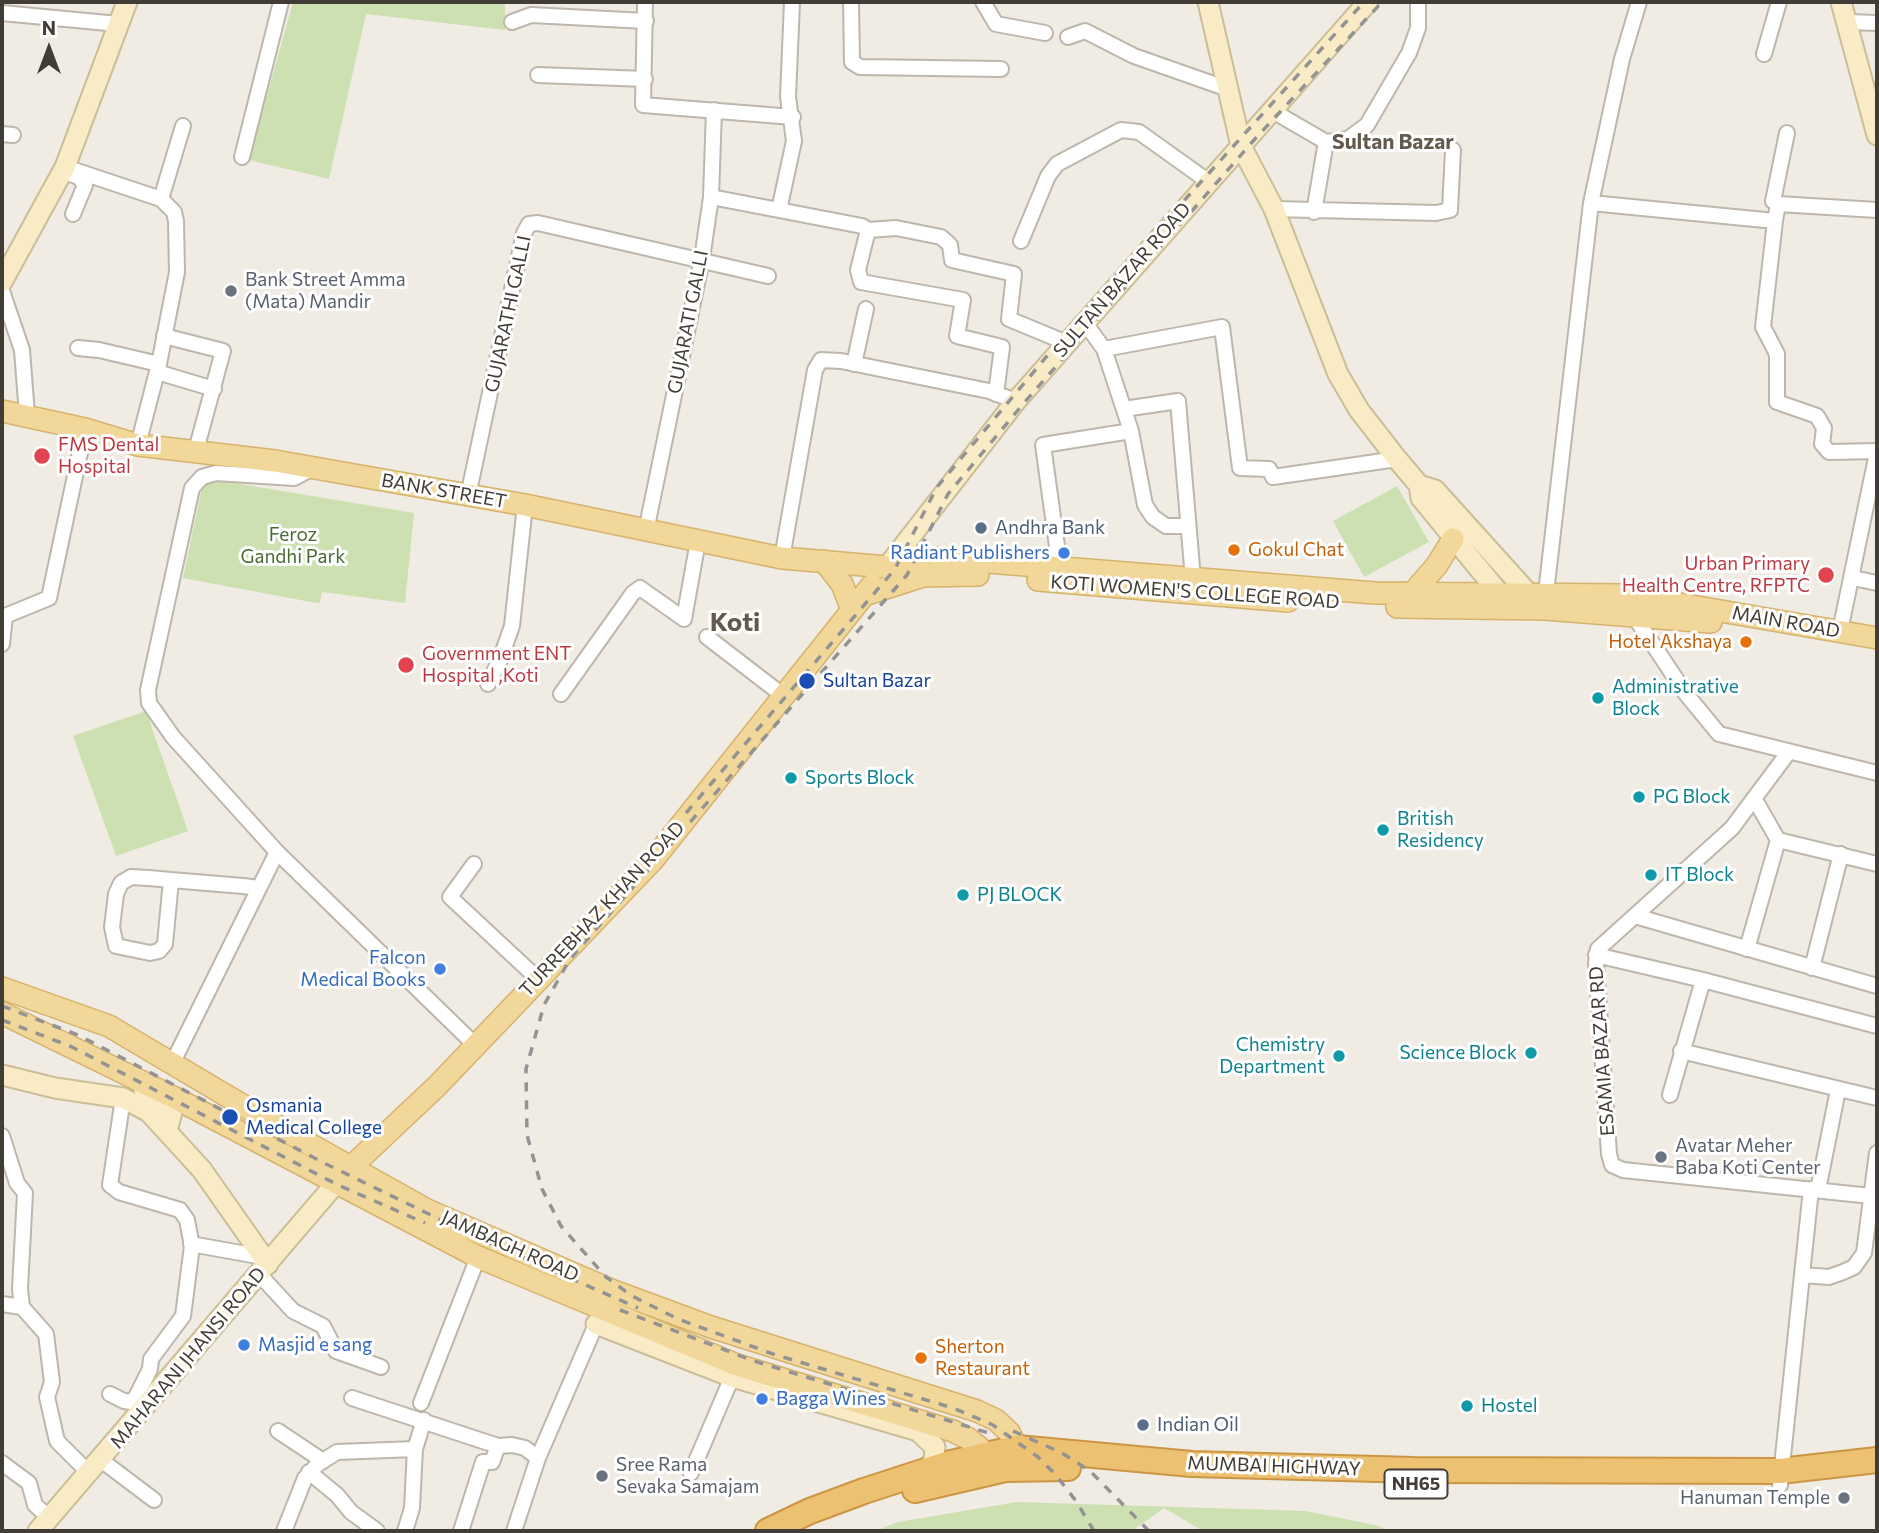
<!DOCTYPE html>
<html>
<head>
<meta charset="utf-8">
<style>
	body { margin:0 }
	#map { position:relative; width:1879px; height:1533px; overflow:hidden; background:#f0ece4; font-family:Commissioner,sans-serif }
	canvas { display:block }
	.frame { position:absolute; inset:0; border:4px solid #413c35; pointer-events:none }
	.north { position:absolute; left:14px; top:14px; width:70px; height:70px; -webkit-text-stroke:5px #fff; paint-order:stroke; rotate:0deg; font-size:19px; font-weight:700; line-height:28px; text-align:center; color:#413c35 }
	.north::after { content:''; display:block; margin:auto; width:24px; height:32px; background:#413c35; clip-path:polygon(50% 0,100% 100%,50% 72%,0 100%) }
</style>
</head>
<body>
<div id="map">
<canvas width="1879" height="1533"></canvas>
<div class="frame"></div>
<div class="north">N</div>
</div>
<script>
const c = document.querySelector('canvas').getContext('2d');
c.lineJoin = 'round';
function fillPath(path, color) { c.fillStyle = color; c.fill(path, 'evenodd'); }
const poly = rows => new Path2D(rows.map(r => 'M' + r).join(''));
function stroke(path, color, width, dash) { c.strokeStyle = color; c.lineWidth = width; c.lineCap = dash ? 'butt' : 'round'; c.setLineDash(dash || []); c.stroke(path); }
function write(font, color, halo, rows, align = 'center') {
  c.font = font + ' Commissioner,sans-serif'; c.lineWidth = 6; c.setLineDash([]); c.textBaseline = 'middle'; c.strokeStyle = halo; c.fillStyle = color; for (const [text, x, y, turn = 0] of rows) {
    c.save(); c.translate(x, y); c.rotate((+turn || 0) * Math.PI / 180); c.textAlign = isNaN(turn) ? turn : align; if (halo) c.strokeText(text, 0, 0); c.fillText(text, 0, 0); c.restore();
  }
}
fillPath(poly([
	[293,2,505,2,505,30,366,14,329,179,249,160],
	[204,478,414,513,405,603,322,592,320,603,311,602,183,578],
	[1397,486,1429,542,1364,577,1333,521],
	[146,711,188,831,116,856,73,736],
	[1017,1502,1306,1511,1379,1526,1388,1531,1203,1531,1164,1508,1132,1531,875,1531,898,1522]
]), '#cce0b1');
const street = poly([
	[645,2,643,105,793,117],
	[851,2,852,62,860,67,1001,69],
	[983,2,996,24,1045,33],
	[2,13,118,24],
	[512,22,531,15,646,21],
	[1849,22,1877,23],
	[1068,37,1085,31,1134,56,1228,89],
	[1764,54,1779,2],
	[538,75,645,79],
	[1271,110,1326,142,1348,139,1367,125,1409,53,1418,28,1418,2],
	[2,134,13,135],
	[242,157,281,2],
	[65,167,161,199],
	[70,174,79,177,85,185,73,214],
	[711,197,862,226,868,230,858,270,861,282,963,300,957,336,1002,347,996,394],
	[1591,203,1775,221,1778,204,1877,210],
	[1778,204,1773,201,1787,133],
	[1274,209,1436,213,1450,210,1453,150],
	[779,210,794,141,788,97,792,2],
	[1314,212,1326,142],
	[1775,221,1763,327,1777,354,1777,402,1817,416,1824,428,1822,444,1829,452,1877,451],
	[868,230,896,228,941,237,950,245,952,260,1014,274,1009,319,1067,343],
	[1021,241,1048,176,1057,164,1121,130,1139,132,1209,182],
	[2,291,22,350,27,415],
	[164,336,223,351,195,454],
	[78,348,99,350,159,364],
	[1104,349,1222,327,1240,468,1269,469,1273,477,1397,459],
	[854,364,866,309],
	[157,372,214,389],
	[1124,409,1178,401,1193,579],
	[1131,431,1145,505,1153,517,1166,526,1188,526],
	[138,445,159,364,177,272,176,221,174,212,161,199,183,126],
	[313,468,294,478,216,473,202,477,192,488,148,690,149,703,173,737,277,852,474,1044],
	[468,496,524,233,529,224,538,223,768,276],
	[646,531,702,259,711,197,714,110],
	[782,558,815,370,821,360,841,361,989,391,1016,401],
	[1060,568,1043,445,1131,431,1104,349,1085,323],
	[1853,578,1877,583],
	[1546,593,1591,203,1622,59,1639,2],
	[1632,613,1686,694,1719,734,1877,773],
	[1840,631,1877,453],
	[707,637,785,697],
	[2,644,5,616,49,598,85,429],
	[488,684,500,660,512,626,525,505],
	[561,694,633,593,640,588,684,619,698,541],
	[1788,753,1732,828,1598,949,1596,963,1609,1154,1612,1165,1623,1170,1871,1196],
	[1754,798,1778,840,1877,864],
	[474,864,450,897,538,979],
	[171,880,165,944,159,951,150,953,116,946,112,927,116,894,121,883,131,877,149,878,171,880,243,886,259,888],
	[1635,916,1877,986],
	[1747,949,1778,840],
	[1596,955,1703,980,1877,1026],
	[1812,968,1841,854],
	[1681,1051,1877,1098],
	[173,1062,277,852],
	[1670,1095,1703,980],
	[2,1136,17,1183,25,1193,20,1289,22,1307,2,1304],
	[1818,1190,1838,1090],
	[191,1244,263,1257],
	[259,1274,293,1311,323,1326,336,1351,381,1367],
	[1802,1275,1829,1277,1843,1272,1854,1267,1864,1253,1877,1153],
	[22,1307,46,1334,52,1382,47,1397,57,1441,90,1474],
	[110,1394,124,1401,131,1402,136,1397,150,1369,151,1359,183,1316,192,1246,187,1220,180,1210,119,1192,110,1185,123,1098],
	[352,1398,498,1446],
	[421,1403,478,1257],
	[278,1431,323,1461],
	[101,1460,154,1500],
	[2,1463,29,1483,35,1505,50,1518],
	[309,1472,337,1495,351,1512,377,1531],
	[691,1473,732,1377],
	[1780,1485,1811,1189],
	[284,1531,305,1478,318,1464,337,1452,415,1449],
	[405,1531,412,1508,415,1449,424,1420],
	[461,1531,483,1462,492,1462,498,1446,512,1445,525,1448,538,1458],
	[514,1531,538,1458,600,1315]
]);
const secondary = poly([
	[1208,2,1241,146,1274,209,1338,374,1359,410,1397,459,1419,485,1435,490,1528,593,1529,606],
	[1841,2,1877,135],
	[2,282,65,167,127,2],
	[1419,485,1421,498,1499,593,1503,606],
	[887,567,1016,401,1368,2],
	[2,1075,55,1088,123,1098,149,1112,202,1170,268,1264],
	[144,1091,172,1112,167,1131],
	[596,1324,732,1377,918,1431,935,1447,934,1460,926,1471],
	[38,1531,336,1183]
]);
const primary = poly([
	[2,411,85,429,138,445,275,461,525,505,782,558,887,567,938,558,1375,593,1628,595,1877,638],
	[824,561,842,584,852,610],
	[1038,580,1288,601],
	[864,595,923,576,978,575],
	[1411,595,1437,565,1453,539],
	[1397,607,1545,609,1711,622],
	[2,988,109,1026,286,1131,427,1210,611,1290,711,1327,977,1411,996,1420,1009,1432,1017,1448,1017,1462],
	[2,1013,173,1097,478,1257,737,1365,953,1431,969,1439,998,1463],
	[351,1167,437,1086,653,860,872,585]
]);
const highway = poly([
	[915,1490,1005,1469,1068,1468],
	[768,1531,810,1511,864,1491,947,1464,1017,1448,1192,1464,1414,1470,1780,1471,1877,1460]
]);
stroke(street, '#bdb6ab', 18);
stroke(secondary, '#cbbd98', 23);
stroke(primary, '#d5b36d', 24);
stroke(highway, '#cb9643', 28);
stroke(street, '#fff', 14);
stroke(secondary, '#f8ebc6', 19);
stroke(primary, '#f2d79a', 21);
stroke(highway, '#edc172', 24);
stroke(poly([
	[686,813,895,569,937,487,1094,300,1364,2],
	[2,1006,78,1035,326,1164,472,1235,638,1308],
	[2,1020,72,1047,338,1185,425,1223],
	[620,1310,754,1361,992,1434],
	[1013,1431,1062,1453,1090,1471,1149,1531],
	[1094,1531,1076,1501,1055,1474,1038,1457,993,1425,953,1408,773,1354,678,1319,632,1296,606,1277,561,1226,542,1189,527,1135,526,1069,544,1005,570,959,907,575,948,494,1024,403,1254,140,1382,2]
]), '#939393', 3.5, [9, 9]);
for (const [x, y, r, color] of [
	[231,291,7,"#6b7280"],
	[42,456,9,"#e0444e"],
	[981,528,7,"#5c6f8a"],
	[1234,550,7,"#e8710a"],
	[1064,553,7,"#3f7fe0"],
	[1826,575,9,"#e0444e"],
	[1746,642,7,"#e8710a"],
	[406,665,9,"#e0444e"],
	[807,681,9,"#1a4fb4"],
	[1598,698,7,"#0f9aa8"],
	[791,778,7,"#0f9aa8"],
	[1639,797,7,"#0f9aa8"],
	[1383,830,7,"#0f9aa8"],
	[1651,875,7,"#0f9aa8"],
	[963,895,7,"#0f9aa8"],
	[440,969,7,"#3f7fe0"],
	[1531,1053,7,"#0f9aa8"],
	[1339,1056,7,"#0f9aa8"],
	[230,1117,9,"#1a4fb4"],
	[1661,1157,7,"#6b7280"],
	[244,1345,7,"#3f7fe0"],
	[921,1358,7,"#e8710a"],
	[762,1399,7,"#3f7fe0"],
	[1467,1406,7,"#0f9aa8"],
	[1143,1425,7,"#5c6f8a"],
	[602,1476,7,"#6b7280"],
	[1844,1498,7,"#6b7280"]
]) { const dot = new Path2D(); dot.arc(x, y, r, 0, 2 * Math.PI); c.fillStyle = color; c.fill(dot); stroke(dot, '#fff', 2.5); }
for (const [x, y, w] of [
	[1416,1484,63]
]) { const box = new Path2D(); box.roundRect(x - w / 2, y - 14.5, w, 29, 5); c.fillStyle = '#fff'; c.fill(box); stroke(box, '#413c35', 2); }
write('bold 18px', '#413c35', null, [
	["NH65",1416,1484]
]);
write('19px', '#5b616d', '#fff', [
	["Bank Street Amma",245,280],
	["(Mata) Mandir",245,302],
	["Avatar Meher",1675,1146],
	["Baba Koti Center",1675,1168],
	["Sree Rama",616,1465],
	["Sevaka Samajam",616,1487],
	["Hanuman Temple",1830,1498,"right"]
], 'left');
write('19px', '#413c35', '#fff', [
	["SULTAN BAZAR ROAD",1122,280,-49],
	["GUJARATHI GALLI",508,314,-78],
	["GUJARATI GALLI",688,322,-79],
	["BANK STREET",444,491,10],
	["KOTI WOMEN'S COLLEGE ROAD",1195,592,4],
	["MAIN ROAD",1786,622,10],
	["TURREBHAZ KHAN ROAD",602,909,-47],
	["ESAMIA BAZAR RD",1602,1051,-94],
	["JAMBAGH ROAD",510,1246,24],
	["MAHARANI JHANSI ROAD",188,1358,-50],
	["MUMBAI HIGHWAY",1274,1466,2]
]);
write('19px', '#be3a42', '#fff', [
	["FMS Dental",58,445],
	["Hospital",58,467],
	["Urban Primary",1810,564,"right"],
	["Health Centre, RFPTC",1810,586,"right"],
	["Government ENT",422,654],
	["Hospital ,Koti",422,676]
], 'left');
write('19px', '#4e5e75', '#fff', [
	["Andhra Bank",995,528],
	["Indian Oil",1157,1425]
], 'left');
write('19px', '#476c2f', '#fff', [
	["Feroz",293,535],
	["Gandhi Park",293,557]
]);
write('19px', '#c56008', '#fff', [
	["Gokul Chat",1248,550],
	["Hotel Akshaya",1732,642,"right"],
	["Sherton",935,1347],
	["Restaurant",935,1369]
], 'left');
write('19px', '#366cbe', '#fff', [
	["Radiant Publishers",1050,553],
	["Falcon",426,958],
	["Medical Books",426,980],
	["Masjid e sang",258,1345,"left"],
	["Bagga Wines",776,1399,"left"]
], 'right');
write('19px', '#164399', '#fff', [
	["Sultan Bazar",823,681],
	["Osmania",246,1106],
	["Medical College",246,1128]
], 'left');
write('19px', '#0d838f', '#fff', [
	["Administrative",1612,687],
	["Block",1612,709],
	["Sports Block",805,778],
	["PG Block",1653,797],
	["British",1397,819],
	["Residency",1397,841],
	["IT Block",1665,875],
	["PJ BLOCK",977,895],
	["Chemistry",1325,1045,"right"],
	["Department",1325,1067,"right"],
	["Science Block",1517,1053,"right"],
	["Hostel",1481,1406]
], 'left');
write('bold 21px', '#635a4d', '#fff', [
	["Sultan Bazar",1393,142]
]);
write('bold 26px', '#635a4d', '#fff', [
	["Koti",735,622]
]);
</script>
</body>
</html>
